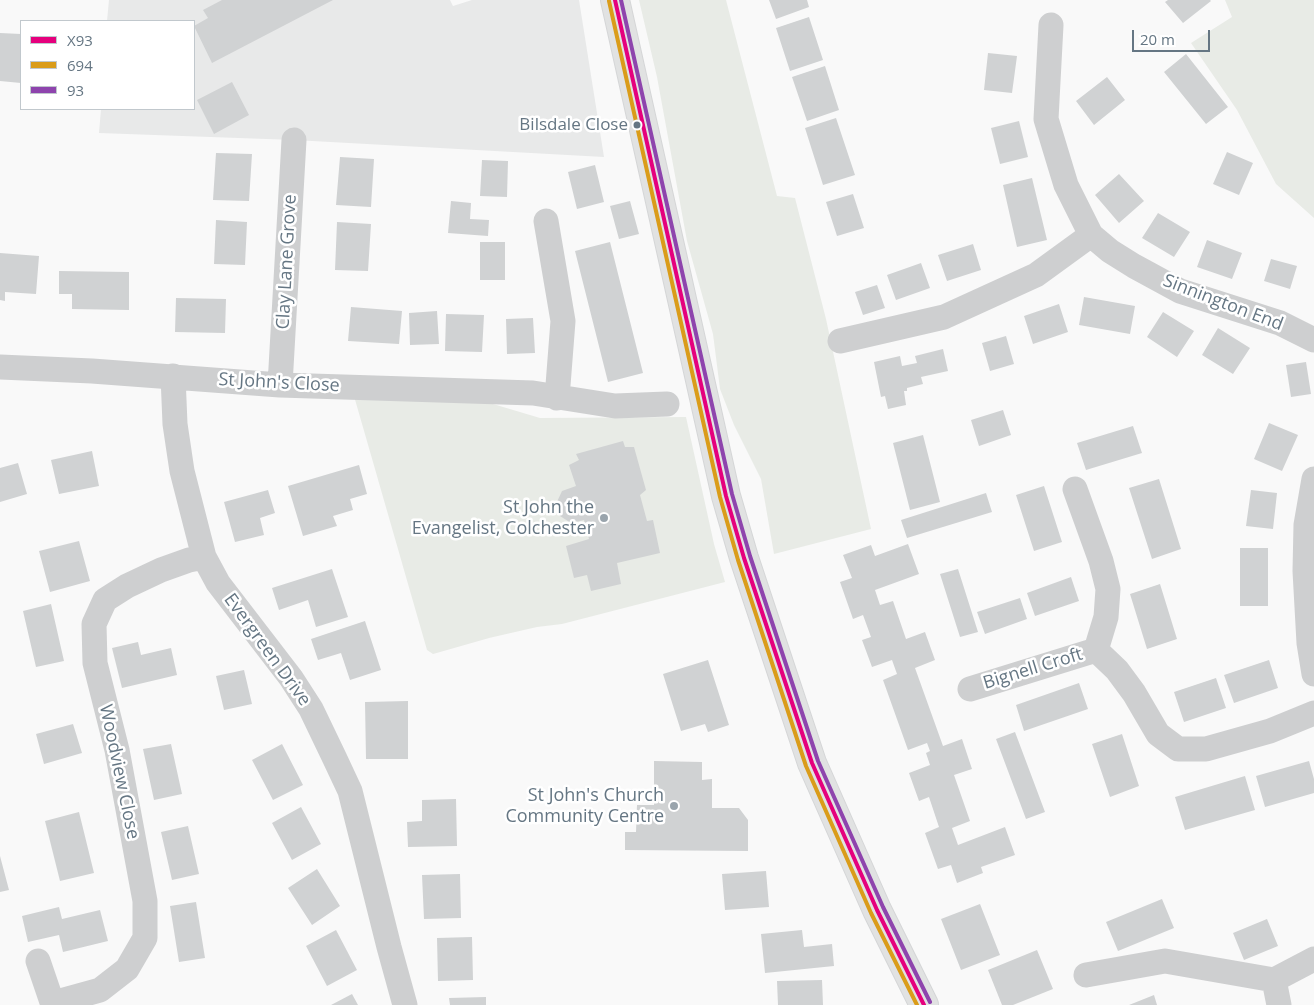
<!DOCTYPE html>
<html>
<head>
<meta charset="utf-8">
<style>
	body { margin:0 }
	#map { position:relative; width:1314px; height:1005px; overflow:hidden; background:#f9f9f9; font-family:"Open Sans",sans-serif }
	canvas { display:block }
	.legend { position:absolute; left:20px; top:20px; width:175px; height:90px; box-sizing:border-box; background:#fff; border:1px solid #c1c8cd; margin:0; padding:6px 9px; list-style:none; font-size:15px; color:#657683 }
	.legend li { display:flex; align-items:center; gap:10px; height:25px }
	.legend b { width:25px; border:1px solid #c1c8cd }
	.scale { position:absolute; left:1132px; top:30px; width:78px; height:22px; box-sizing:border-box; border:2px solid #657683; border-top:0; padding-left:6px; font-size:15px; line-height:18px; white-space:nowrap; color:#657683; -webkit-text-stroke:4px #fff; paint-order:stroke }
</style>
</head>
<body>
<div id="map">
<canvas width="1314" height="1005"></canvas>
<ul class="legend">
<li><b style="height:6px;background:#e5007d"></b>X93</li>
<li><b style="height:6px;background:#da9c1a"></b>694</li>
<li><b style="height:6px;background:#8e44ad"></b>93</li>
</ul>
<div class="scale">20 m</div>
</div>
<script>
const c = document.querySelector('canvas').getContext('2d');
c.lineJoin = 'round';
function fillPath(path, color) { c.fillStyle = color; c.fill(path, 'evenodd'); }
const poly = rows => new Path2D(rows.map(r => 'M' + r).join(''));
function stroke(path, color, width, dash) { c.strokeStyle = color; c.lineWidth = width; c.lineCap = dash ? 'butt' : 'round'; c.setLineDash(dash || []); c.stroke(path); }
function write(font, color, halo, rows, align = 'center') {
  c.font = font + ' "Open Sans",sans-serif'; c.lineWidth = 5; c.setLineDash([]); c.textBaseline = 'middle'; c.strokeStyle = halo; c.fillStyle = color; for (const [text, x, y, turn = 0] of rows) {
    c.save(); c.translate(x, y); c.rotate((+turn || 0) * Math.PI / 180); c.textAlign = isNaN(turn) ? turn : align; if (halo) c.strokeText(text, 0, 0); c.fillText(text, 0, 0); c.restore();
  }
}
fillPath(poly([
	[109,0,450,0,453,6,472,0,579,0,604,157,294,140,99,133,101,109,194,109,194,21,107,21]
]), '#e8e9e9');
fillPath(poly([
	[639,0,726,0,777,196,795,198,826,319,871,529,774,554,761,479,734,425,720,389,713,334,687,241,657,77],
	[1225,0,1314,0,1314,218,1276,184,1237,110,1191,43,1232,17],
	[354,396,483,401,540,418,686,417,714,544,725,582,562,624,537,627,489,638,433,654,427,650]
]), '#e8ebe6');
fillPath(poly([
	[222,0,333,0,212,63,194,26,208,18,203,10],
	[769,0,807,0,809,7,776,19],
	[1168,0,1210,0,1211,1,1183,23,1165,2],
	[809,17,823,60,790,71,776,28],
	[0,33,21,34,21,83,0,81],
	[988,53,1017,56,1012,93,984,90],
	[1186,54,1228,107,1206,124,1164,72],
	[825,66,839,110,807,121,792,77],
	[1107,77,1125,100,1094,125,1076,101],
	[232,82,249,115,214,134,197,100],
	[836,118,855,175,823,185,805,128],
	[1019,121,1028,157,1000,164,991,128],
	[1227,152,1253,163,1239,195,1213,184],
	[216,153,252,154,249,201,213,200],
	[340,157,374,159,371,207,336,205],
	[482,160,508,161,507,197,480,196],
	[595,165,604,202,577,209,568,172],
	[1119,174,1144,201,1119,223,1095,195],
	[1032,178,1047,240,1017,247,1003,185],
	[853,194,864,228,837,236,826,202],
	[451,201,471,203,470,219,489,220,488,236,448,233],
	[630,201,639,234,619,239,610,206],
	[1158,213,1190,232,1174,257,1142,238],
	[216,220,247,222,245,265,214,264],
	[337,222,371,224,368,271,335,270],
	[1207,240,1242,253,1232,279,1197,267],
	[480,242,505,242,505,280,480,280],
	[610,242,643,373,608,382,575,251],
	[973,244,981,270,947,281,938,255],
	[0,253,39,256,36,294,5,292,5,301,0,300],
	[1271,259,1297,266,1290,289,1264,281],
	[921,263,930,288,896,300,887,275],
	[59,271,129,272,129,310,72,309,72,294,59,294],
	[877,285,885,308,863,315,855,292],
	[1084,297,1135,306,1130,334,1079,325],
	[176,298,226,299,225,333,175,332],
	[1059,304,1068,332,1033,344,1024,316],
	[351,307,402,311,399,344,348,341],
	[437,311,439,344,410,345,409,313],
	[1163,312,1194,331,1177,357,1147,337],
	[446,314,484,315,482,352,445,351],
	[533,318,535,353,507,354,506,319],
	[1218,328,1250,348,1233,374,1202,355],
	[1006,336,1014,364,990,371,982,343],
	[943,349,948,371,921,377,923,384,907,388,907,391,904,391,906,405,888,409,885,396,881,397,874,362,900,356,902,366,917,363,915,356],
	[1306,362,1311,394,1291,397,1286,365],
	[1003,410,1011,435,979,446,971,420],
	[1269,423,1298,435,1282,471,1254,459],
	[1133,426,1142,453,1086,470,1077,443],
	[923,435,940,502,910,510,893,443],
	[623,441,625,447,634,447,646,490,640,495,647,521,653,520,660,553,617,563,621,584,591,591,587,575,574,578,566,546,589,539,584,520,571,523,560,516,556,504,562,491,576,486,569,465,579,460,576,454],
	[92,451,99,486,59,494,51,460],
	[18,463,27,494,0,502,0,468],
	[359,465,367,494,350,499,353,510,333,516,337,526,303,536,288,486],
	[1159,479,1181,549,1152,559,1129,488],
	[1044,486,1062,542,1034,551,1016,495],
	[268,490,275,513,260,518,264,535,235,542,224,502],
	[1251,490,1277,493,1273,529,1246,526],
	[986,493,992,512,907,538,901,520],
	[79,541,90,581,50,592,39,551],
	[908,544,919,574,875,590,880,605,893,601,906,639,925,632,935,660,915,668,943,746,962,739,972,769,954,775,970,821,952,828,958,845,1005,827,1015,855,981,867,983,873,957,883,951,865,938,869,925,833,939,827,929,797,919,801,909,773,930,765,926,753,930,751,927,743,908,750,883,680,897,674,892,660,872,667,862,640,871,637,863,615,853,619,840,582,852,578,843,555,871,545,875,556],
	[1240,548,1268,548,1268,606,1240,606],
	[332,569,348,617,316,627,308,600,279,610,272,588],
	[958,569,978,632,960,637,940,574],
	[1071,577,1079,601,1035,616,1027,593],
	[1160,584,1177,639,1147,649,1130,594],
	[1020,598,1027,619,985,634,977,612],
	[51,604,64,661,36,667,23,611],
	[365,621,381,670,350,680,341,653,318,660,311,639],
	[138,642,141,655,171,648,177,675,122,688,112,648],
	[708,660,729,725,708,732,705,724,681,731,663,674],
	[1269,660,1278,688,1234,703,1224,675],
	[244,670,252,704,224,710,216,676],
	[1216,678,1226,708,1184,722,1174,692],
	[1079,683,1088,709,1024,731,1016,705],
	[408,701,408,759,366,759,365,702],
	[73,724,82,753,44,764,36,734],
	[1015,732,1045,812,1026,819,996,739],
	[1122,734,1139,786,1110,797,1092,744],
	[171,744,182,794,154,800,143,749],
	[282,744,303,785,273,800,252,760],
	[654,761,702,762,702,780,712,779,712,808,739,808,748,820,748,851,625,850,625,832,636,832,637,805,654,805],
	[1309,761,1314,779,1314,793,1265,807,1256,776],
	[1245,776,1255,810,1185,830,1175,797],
	[456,799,457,846,408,847,407,822,422,821,422,800],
	[301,807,321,844,292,860,272,823],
	[79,812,94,873,60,881,45,821],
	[188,826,199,874,172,880,161,832],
	[0,856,9,890,0,892],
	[317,869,340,906,312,925,288,888],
	[766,871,769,907,725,910,722,874],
	[460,874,461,918,424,919,422,875],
	[1162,899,1174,928,1118,951,1106,922],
	[196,902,205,958,179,962,170,906],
	[980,904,1000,955,961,970,941,919],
	[59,907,62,919,100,910,108,941,63,952,59,935,28,942,22,916],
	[1267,919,1278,946,1244,960,1233,933],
	[336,930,357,970,327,986,306,946],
	[802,930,804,947,832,944,834,966,765,973,761,934],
	[472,937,473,980,438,981,437,938],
	[1037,950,1053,989,1013,1005,1002,1005,988,970],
	[822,980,823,1005,778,1005,777,981],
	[352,994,358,1005,331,1005],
	[1154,995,1157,1005,1129,1005],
	[486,997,486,1005,450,1005,449,998]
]), '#d0d2d3');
const primary = poly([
	[615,0,726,496,744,558,812,763,877,910,924,1005]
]);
stroke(primary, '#d5d6d7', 30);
stroke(poly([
	[1051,25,1046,119,1066,185,1091,235,1110,251,1134,266,1180,291,1280,323,1314,340],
	[546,221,563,321,557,398],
	[840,341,944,317,1036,275,1091,235],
	[0,367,92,371,280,385,533,393,615,406,667,404],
	[173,376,175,424,182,471,204,557,218,583,291,678,311,709,335,759,350,791,389,947,405,1005],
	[280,385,294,140],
	[1314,479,1306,525,1305,571,1309,643,1314,674],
	[1075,489,1101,561,1108,589,1106,617,1096,650],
	[1096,650,1117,670,1134,693,1158,734,1178,749,1206,749,1270,731,1314,713],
	[970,689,1096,650],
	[38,961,53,1005],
	[1086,975,1165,961,1274,980,1314,959],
	[1274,980,1279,1005],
	[53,1003,100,990,127,969,145,938,145,901,117,750,95,663,94,624,105,600,127,586,161,570,189,560,204,557]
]), '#cecfd0', 25);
stroke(primary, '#e1e2e2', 28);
stroke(poly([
	[615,0,726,496,744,558,812,763,877,910,924,1005]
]), '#e5007d', 4);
stroke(poly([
	[609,1,720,497,738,560,806,766,871,913,917,1005]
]), '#da9c1a', 4);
stroke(poly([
	[621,0,732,494,750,556,818,761,883,907,930,1002]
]), '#8e44ad', 4);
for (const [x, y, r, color] of [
	[637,125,4.5,"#657683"],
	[604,518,5,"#99a4ac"],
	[674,806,5,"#99a4ac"]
]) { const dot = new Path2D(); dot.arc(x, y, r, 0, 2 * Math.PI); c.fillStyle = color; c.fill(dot); stroke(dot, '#fff', 2); }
write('17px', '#657683', '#fff', [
	["Bilsdale Close",628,125]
], 'right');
write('18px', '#657683', '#fff', [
	["Clay Lane Grove",287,262,-87],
	["Sinnington End",1223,303,21],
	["St John's Close",279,383,3],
	["Evergreen Drive",267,650,54],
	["Bignell Croft",1033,669,-17],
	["Woodview Close",119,772,78]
]);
write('18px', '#657683', '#fff', [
	["St John the",594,508],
	["Evangelist, Colchester",594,529],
	["St John's Church",664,796],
	["Community Centre",664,817]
], 'right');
</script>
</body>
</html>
